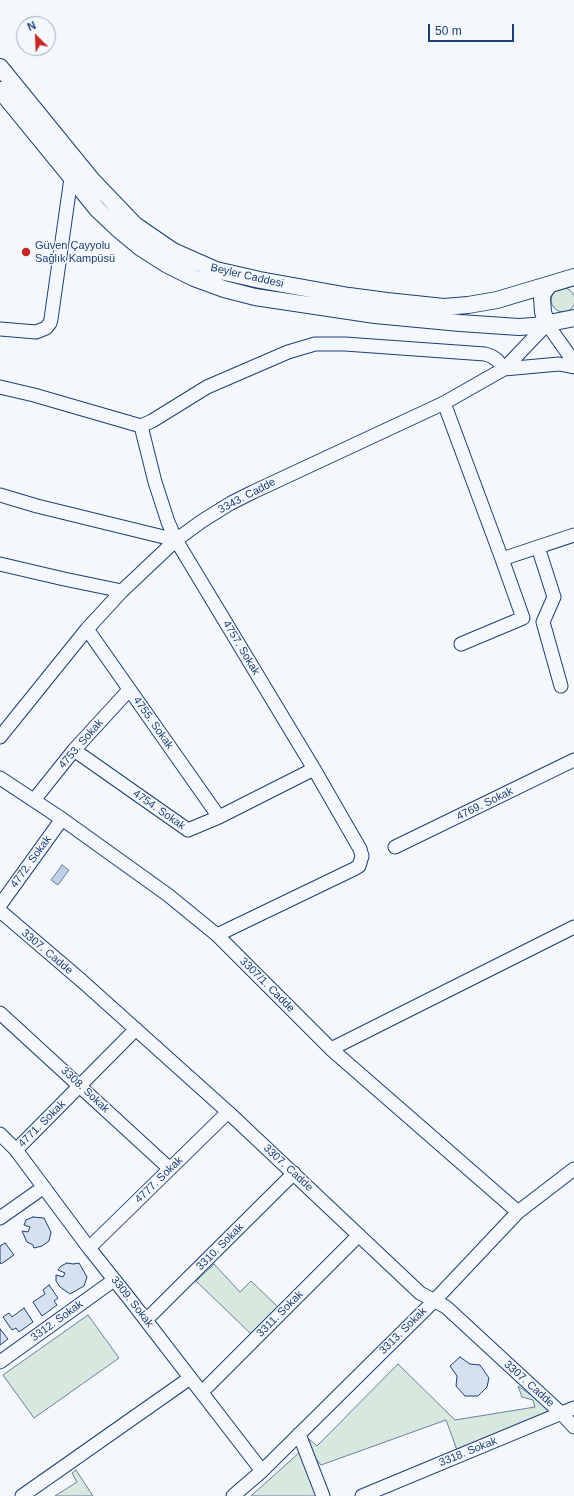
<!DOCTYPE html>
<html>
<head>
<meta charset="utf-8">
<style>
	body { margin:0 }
	#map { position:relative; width:574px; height:1496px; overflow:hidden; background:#f4f7fb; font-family:Arial,sans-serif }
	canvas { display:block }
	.north { position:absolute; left:16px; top:16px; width:40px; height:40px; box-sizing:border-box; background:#f4f7fb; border:1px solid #9eadc5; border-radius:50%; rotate:336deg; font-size:11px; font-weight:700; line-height:16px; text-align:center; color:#1d3f73 }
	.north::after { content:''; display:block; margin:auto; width:14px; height:18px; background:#c62828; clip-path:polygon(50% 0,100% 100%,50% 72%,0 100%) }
	.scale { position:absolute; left:428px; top:24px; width:86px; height:18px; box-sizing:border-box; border:2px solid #1d3f73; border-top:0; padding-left:5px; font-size:12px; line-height:14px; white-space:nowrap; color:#1d3f73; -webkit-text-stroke:3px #f4f7fb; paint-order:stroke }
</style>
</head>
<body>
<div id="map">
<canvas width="574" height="1496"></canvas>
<div class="north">N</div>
<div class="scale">50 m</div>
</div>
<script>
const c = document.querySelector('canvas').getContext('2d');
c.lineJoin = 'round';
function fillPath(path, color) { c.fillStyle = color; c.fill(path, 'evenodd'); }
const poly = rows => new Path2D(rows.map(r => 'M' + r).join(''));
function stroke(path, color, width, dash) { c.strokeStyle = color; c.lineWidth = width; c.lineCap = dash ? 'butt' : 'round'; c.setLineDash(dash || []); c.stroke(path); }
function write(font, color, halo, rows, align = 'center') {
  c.font = font + ' Arial,sans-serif'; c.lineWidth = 3; c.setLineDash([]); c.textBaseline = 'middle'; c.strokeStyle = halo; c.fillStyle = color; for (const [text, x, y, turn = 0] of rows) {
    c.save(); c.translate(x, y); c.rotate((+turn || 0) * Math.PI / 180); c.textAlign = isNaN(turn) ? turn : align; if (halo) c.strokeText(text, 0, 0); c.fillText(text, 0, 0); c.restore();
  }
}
const green = poly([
	'551 300a12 12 0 1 1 24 0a12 12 0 1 1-24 0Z',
	[214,1264,240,1292,251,1281,278,1307,251,1334,196,1281,214,1264],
	[88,1315,119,1358,34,1418,3,1375,88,1315],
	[398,1364,455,1420,535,1407,533,1400,522,1397,518,1386,548,1407,548,1415,457,1450,446,1420,321,1465,309,1450,306,1443,309,1439,317,1446,398,1364],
	[301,1451,317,1496,251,1496,301,1451],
	[76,1470,93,1496,55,1496,77,1482,72,1473,76,1470]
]);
fillPath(green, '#d7e8df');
stroke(green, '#687fa3', 1);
const water = poly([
	[62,865,69,870,58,885,51,880,62,865]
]);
fillPath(water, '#bed0e5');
stroke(water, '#687fa3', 1);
const building = poly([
	[33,1217,44,1218,51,1232,49,1241,42,1246,34,1248,33,1245,27,1242,22,1231,28,1232,30,1227,24,1225,26,1220,33,1217],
	[5,1243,14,1255,1,1264,0,1262,0,1246,5,1243],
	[67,1263,73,1264,79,1263,87,1277,84,1286,70,1294,60,1287,56,1281,56,1275,63,1277,65,1273,58,1270,61,1266,67,1263],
	[49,1285,58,1298,54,1301,57,1305,42,1316,33,1302,45,1294,43,1290,49,1285],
	[24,1308,33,1322,19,1332,16,1328,12,1330,3,1317,9,1313,12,1317,24,1308],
	[0,1329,8,1339,0,1345,0,1329],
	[460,1357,470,1364,480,1365,489,1378,487,1387,478,1396,465,1396,456,1386,457,1376,450,1366,460,1357]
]);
fillPath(building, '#d5e0f0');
stroke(building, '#1d3f73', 1);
const minor = poly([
	[0,329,36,332,46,328,50,323,51,319,71,178],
	[504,369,559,364,574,367],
	[0,387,34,395,141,426,152,421,207,387,288,352,315,344,345,344,485,354,491,356,497,360,504,369],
	[444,403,502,559,574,535],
	[141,426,155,482,168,522,176,540,314,769,360,849,362,856,359,866,354,869,217,935],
	[0,495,37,506,176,540],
	[538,547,554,597,543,622,561,686],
	[0,564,64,579,122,591],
	[87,629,219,817],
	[461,644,523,618,502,559],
	[0,737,87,629,122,591,176,540,202,521,231,503,253,492,444,403,495,374,504,369,547,324,574,362],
	[74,750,188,830,219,817,314,769],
	[0,778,62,819,168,895,217,935,331,1049,518,1212],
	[34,800,74,750,129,690],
	[395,847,574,760],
	[0,905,62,819],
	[0,911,82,981,228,1112,420,1293,446,1307,562,1414,574,1427],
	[0,1013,170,1169],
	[331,1049,574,927],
	[0,1134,16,1150,89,1248,128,1297,262,1471],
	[16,1150,136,1029],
	[0,1218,44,1187],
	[89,1248,228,1112],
	[146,1320,294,1173],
	[0,1362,114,1280],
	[202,1392,359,1235],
	[299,1434,323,1496],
	[22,1496,190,1378],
	[233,1496,262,1471,434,1301,518,1212,574,1169],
	[362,1496,574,1408]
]);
const major = poly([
	[0,67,92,180,135,225,173,251,216,270,260,280,349,296,387,301,444,307,468,305,497,300,574,277],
	[0,90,80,188,97,209,118,229,141,248,166,264,194,278,224,289,255,297,375,315,460,323,519,327,534,326,574,318],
	[547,324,543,312,542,298,543,293,549,285]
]);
stroke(minor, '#1d3f73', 15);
stroke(major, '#1d3f73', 18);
stroke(minor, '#f4f7fb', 13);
stroke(major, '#f4f7fb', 16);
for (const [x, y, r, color] of [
	[26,252,5,"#c62828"]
]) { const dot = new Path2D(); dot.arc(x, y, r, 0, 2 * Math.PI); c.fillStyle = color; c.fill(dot); stroke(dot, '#f4f7fb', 1.5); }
write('11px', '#1d3f73', '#f4f7fb', [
	["Güven Çayyolu",35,246],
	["Sağlık Kampüsü",35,259]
], 'left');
write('11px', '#1d3f73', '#f4f7fb', [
	["Beyler Caddesi",247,276,13],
	["3343. Cadde",247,496,-28],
	["4757. Sokak",241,648,59],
	["4755. Sokak",153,723,55],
	["4753. Sokak",81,744,-49],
	["4769. Sokak",485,804,-26],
	["4754. Sokak",159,810,35],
	["4772. Sokak",31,862,-54],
	["3307. Cadde",47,952,40],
	["3307/1. Cadde",267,985,45],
	["3308. Sokak",85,1090,43],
	["4771. Sokak",42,1124,-45],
	["3307. Cadde",288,1168,43],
	["4777. Sokak",159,1180,-44],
	["3310. Sokak",220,1247,-45],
	["3309. Sokak",132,1302,52],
	["3311. Sokak",280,1314,-45],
	["3312. Sokak",57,1321,-36],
	["3313. Sokak",403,1331,-45],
	["3307. Cadde",529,1384,42],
	["3318. Sokak",468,1452,-22]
]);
</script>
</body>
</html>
